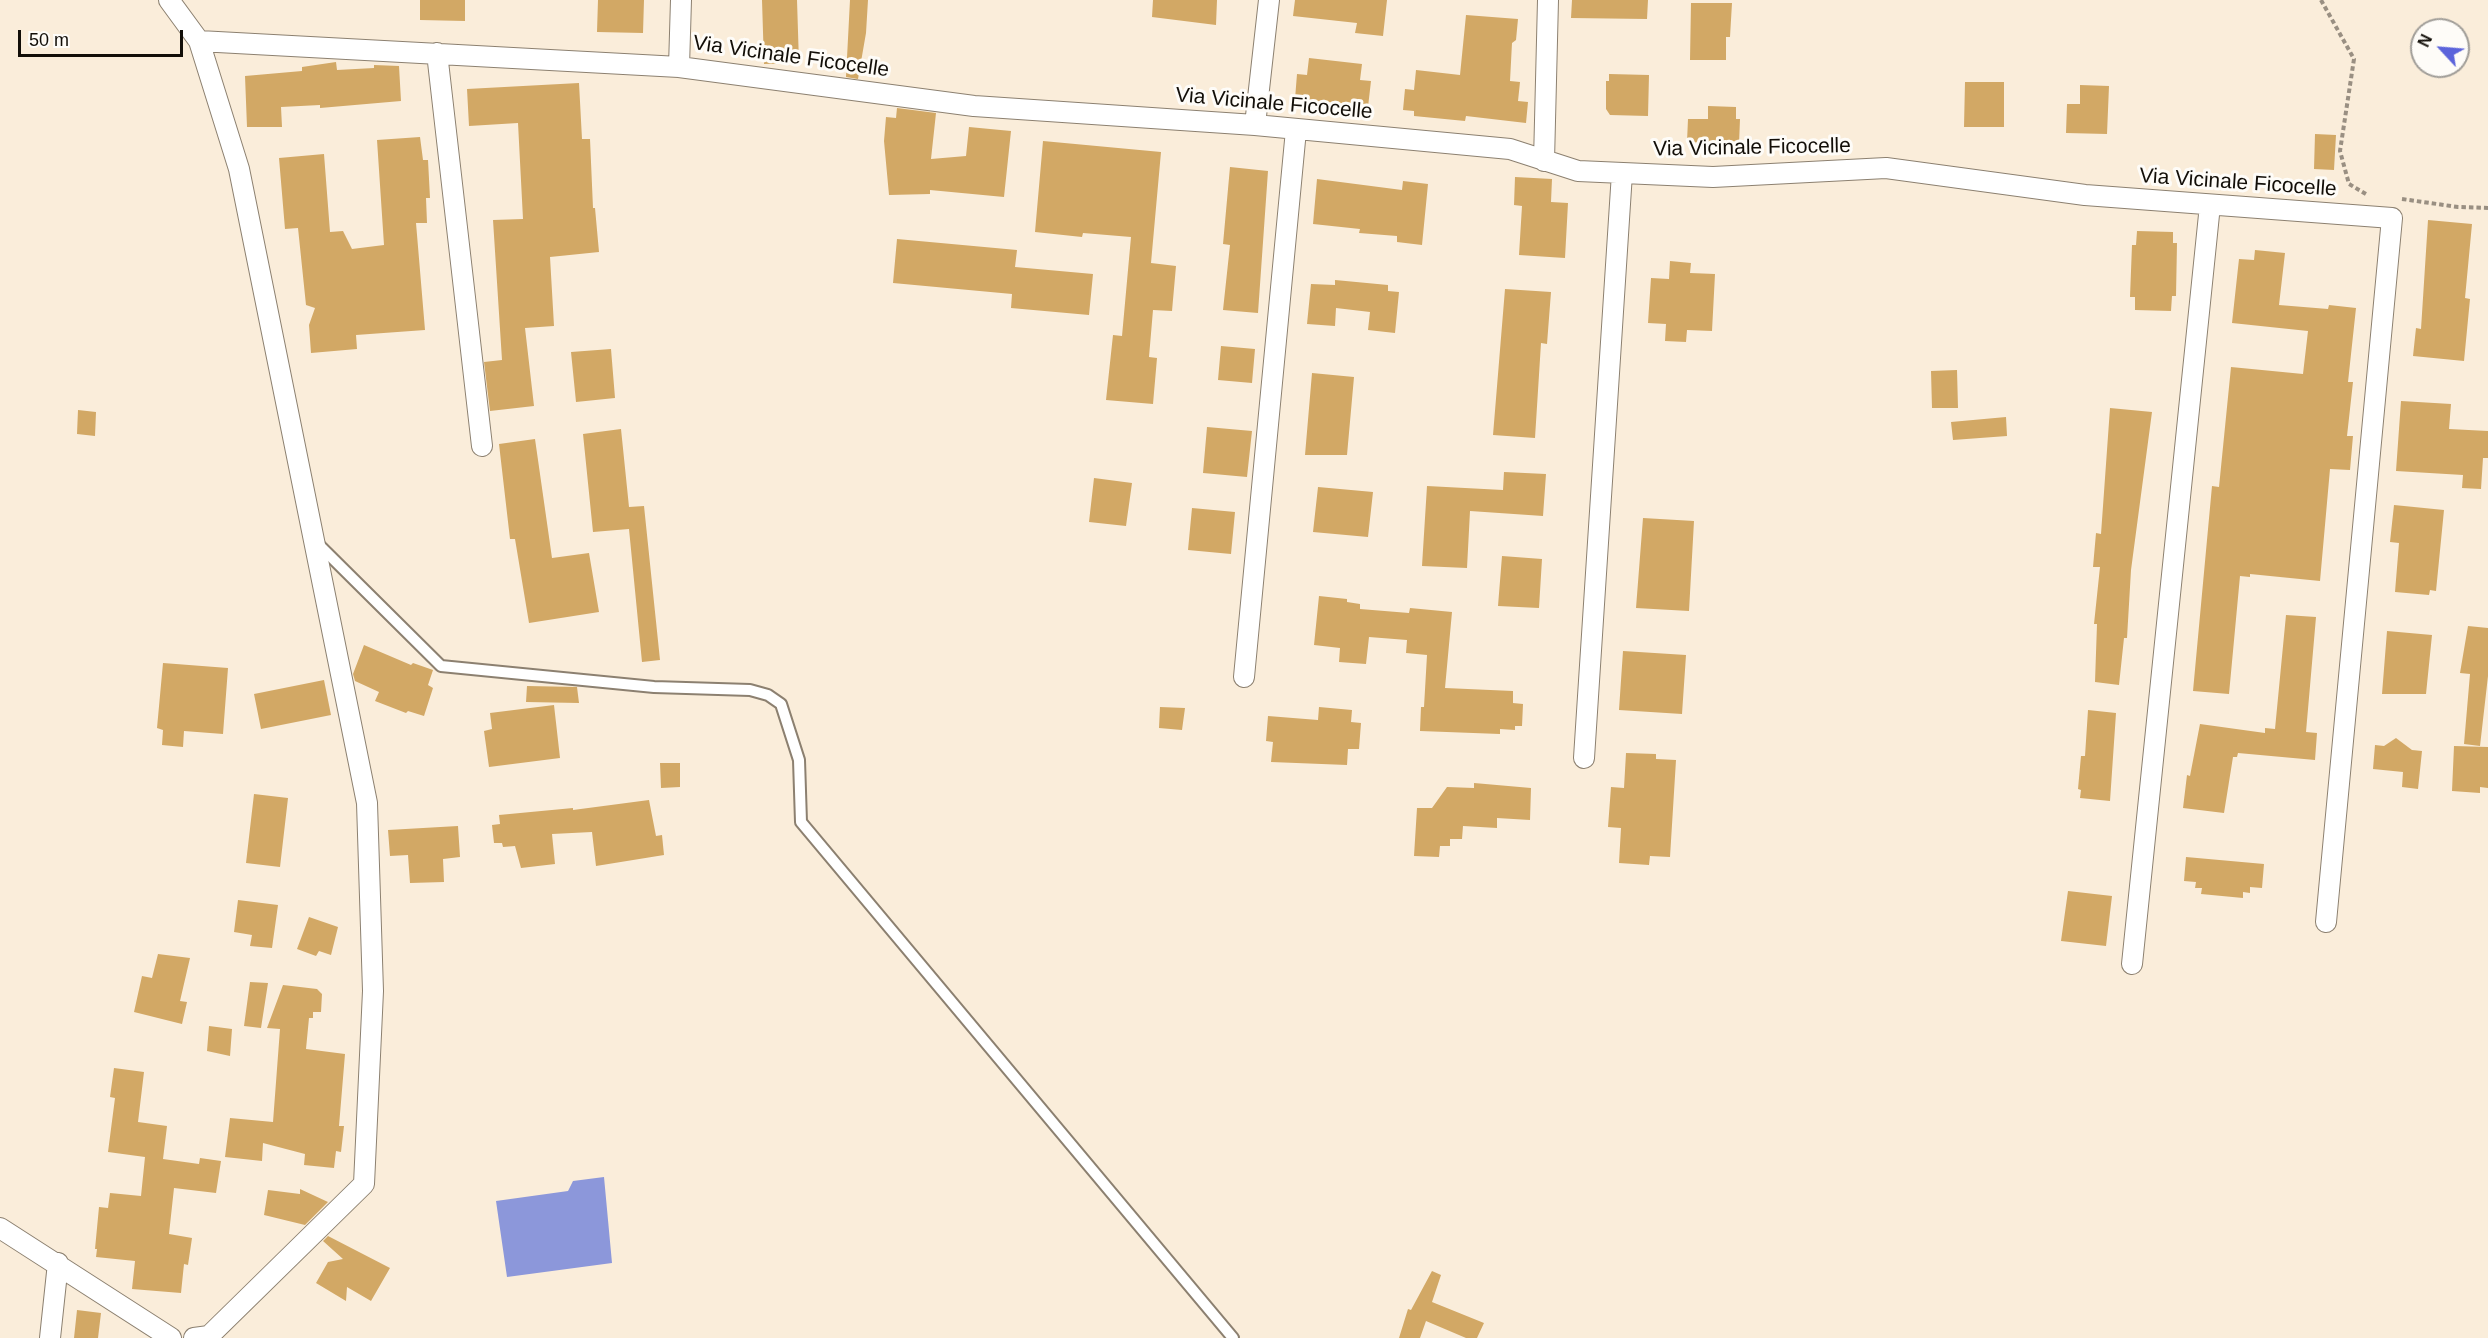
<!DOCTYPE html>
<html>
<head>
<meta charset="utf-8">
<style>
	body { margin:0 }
	#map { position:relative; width:2488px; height:1338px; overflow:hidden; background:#faedda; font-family:Helvetica,sans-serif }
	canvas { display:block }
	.north { position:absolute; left:2410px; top:18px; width:60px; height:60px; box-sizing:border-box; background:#fefcf8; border:2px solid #a09d98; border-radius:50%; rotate:296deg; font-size:16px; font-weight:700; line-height:24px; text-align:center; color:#120e08 }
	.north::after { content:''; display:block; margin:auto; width:21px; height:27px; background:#5c64db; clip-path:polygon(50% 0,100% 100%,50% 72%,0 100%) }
	.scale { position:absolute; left:18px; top:30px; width:165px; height:27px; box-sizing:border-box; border:3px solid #120e08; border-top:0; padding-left:8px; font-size:18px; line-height:21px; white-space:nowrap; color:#120e08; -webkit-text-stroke:4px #fefcf8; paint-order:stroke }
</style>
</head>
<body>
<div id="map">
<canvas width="2488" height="1338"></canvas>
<div class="north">N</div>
<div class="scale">50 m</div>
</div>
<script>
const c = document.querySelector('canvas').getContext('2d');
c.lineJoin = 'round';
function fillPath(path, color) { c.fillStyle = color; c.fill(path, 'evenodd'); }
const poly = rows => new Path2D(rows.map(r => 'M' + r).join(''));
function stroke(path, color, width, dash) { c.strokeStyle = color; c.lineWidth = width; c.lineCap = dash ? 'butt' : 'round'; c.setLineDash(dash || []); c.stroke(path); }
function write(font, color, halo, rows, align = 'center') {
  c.font = font + ' Helvetica,sans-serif'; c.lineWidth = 6; c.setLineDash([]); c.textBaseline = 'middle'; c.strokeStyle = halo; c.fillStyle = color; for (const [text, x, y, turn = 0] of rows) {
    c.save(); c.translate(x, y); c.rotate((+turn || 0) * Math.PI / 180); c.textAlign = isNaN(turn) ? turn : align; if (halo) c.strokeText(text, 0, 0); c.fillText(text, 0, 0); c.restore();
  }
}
fillPath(poly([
	[604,1177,612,1263,507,1277,496,1201,568,1191,573,1181]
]), '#8c97da');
fillPath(poly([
	[420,0,465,0,465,21,420,20],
	[598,0,644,0,643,33,597,32],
	[762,0,797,0,799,63,764,64],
	[850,0,868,0,866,33,858,79,846,77],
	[1153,0,1217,0,1216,25,1152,17],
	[1295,0,1387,0,1383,36,1355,33,1357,23,1293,16],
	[1572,0,1648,0,1647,19,1571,18],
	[1691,3,1732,3,1730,37,1726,37,1726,60,1690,60],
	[1466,15,1518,19,1516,40,1512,43,1510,81,1520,82,1518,101,1528,102,1526,123,1466,116,1465,121,1414,116,1414,111,1403,110,1405,89,1414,90,1416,70,1460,75],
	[1309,58,1362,64,1360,80,1371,81,1368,107,1295,99,1297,74,1307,75],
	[336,62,337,70,374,68,374,65,399,66,401,101,320,108,320,105,281,107,282,127,247,127,245,76,302,71,302,67],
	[1609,74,1649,75,1648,116,1610,115,1606,109,1606,81,1609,81],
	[1965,82,2004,82,2004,127,1964,127],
	[579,83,582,139,590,139,593,208,595,208,599,252,550,257,554,326,525,328,534,406,490,411,484,362,502,360,493,220,523,219,518,123,469,126,467,89],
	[2080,85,2109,86,2107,134,2066,133,2067,104,2080,104],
	[1708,106,1736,107,1736,119,1740,119,1739,144,1687,142,1688,119,1708,119],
	[897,108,936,113,931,159,966,156,969,127,1011,131,1004,197,930,190,930,194,889,195,884,141,886,117,896,118],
	[2315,134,2336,135,2334,170,2314,169],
	[420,137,423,160,428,160,430,198,426,198,427,223,416,223,425,330,356,335,357,349,311,353,309,325,315,308,306,305,298,228,285,229,279,158,324,154,330,232,343,231,352,249,384,245,377,140],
	[1043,141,1161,152,1151,263,1176,266,1172,311,1153,310,1149,357,1157,358,1153,404,1106,400,1113,335,1122,336,1131,237,1083,233,1082,237,1035,232],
	[1230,167,1268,171,1258,313,1223,310,1230,245,1223,244],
	[1515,177,1552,179,1551,202,1568,203,1565,258,1519,255,1522,206,1514,205],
	[1317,179,1402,190,1403,181,1428,184,1422,245,1397,242,1397,236,1359,233,1360,229,1313,224],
	[2428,220,2472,224,2465,298,2470,299,2464,361,2413,356,2416,328,2421,329],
	[2137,231,2173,232,2173,243,2177,243,2176,296,2172,296,2171,311,2135,310,2135,297,2130,297,2132,245,2136,245],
	[897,239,1017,250,1015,267,1093,274,1089,315,1011,308,1012,294,893,283],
	[2255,250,2285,253,2279,305,2328,309,2329,305,2356,308,2348,382,2353,382,2347,436,2353,436,2350,470,2330,469,2320,581,2250,574,2250,577,2240,576,2229,694,2193,691,2212,486,2219,487,2231,367,2303,374,2308,331,2232,323,2239,259,2254,260],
	[1670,261,1691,263,1690,273,1715,274,1712,331,1687,330,1686,342,1665,341,1666,324,1648,323,1651,278,1669,279],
	[1335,280,1388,285,1388,291,1399,292,1395,333,1368,330,1370,312,1336,308,1335,326,1307,324,1311,284,1335,285],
	[1505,289,1551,292,1547,344,1541,343,1535,438,1493,435],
	[1221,346,1255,349,1252,383,1218,380],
	[611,349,615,398,576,402,571,352],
	[1957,370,1958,408,1932,408,1931,371],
	[1312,373,1354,377,1347,455,1305,455],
	[2401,401,2451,404,2449,429,2488,431,2488,458,2483,458,2481,489,2462,488,2463,475,2396,471],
	[2110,408,2152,412,2131,570,2127,638,2124,638,2119,685,2095,682,2097,624,2094,624,2100,567,2093,567,2096,533,2101,534],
	[78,410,96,412,95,436,77,434],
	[2006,417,2007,436,1953,440,1951,422],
	[1207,427,1252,431,1247,477,1203,473],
	[621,429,629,507,644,506,660,660,642,662,629,529,593,532,583,434],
	[535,439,552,558,589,553,599,612,529,623,515,539,510,539,499,444],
	[1504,472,1546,474,1543,516,1470,511,1467,568,1422,566,1427,486,1503,490],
	[1094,478,1132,483,1126,526,1089,522],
	[1318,487,1373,492,1368,537,1313,532],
	[2394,505,2444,510,2436,591,2430,590,2429,595,2395,592,2399,543,2390,542],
	[1192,508,1235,512,1231,554,1188,550],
	[1643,518,1694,521,1689,611,1636,608],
	[1502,556,1542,559,1539,608,1498,606],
	[1319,596,1347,599,1347,602,1360,604,1360,609,1409,613,1410,608,1452,612,1445,688,1513,691,1513,703,1523,704,1522,726,1515,726,1515,730,1500,729,1500,734,1420,731,1421,707,1424,707,1427,655,1406,653,1407,640,1369,637,1366,664,1339,662,1340,648,1314,645],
	[2286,615,2316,617,2306,732,2317,733,2315,760,2238,753,2237,757,2233,757,2224,813,2183,808,2187,775,2190,776,2200,724,2265,733,2265,728,2275,729],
	[2468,626,2488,628,2488,676,2480,746,2464,744,2470,674,2460,673],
	[2387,631,2432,635,2426,694,2382,694],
	[364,645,411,665,413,663,433,670,428,685,433,688,424,716,408,711,406,713,375,701,379,692,355,681,353,674],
	[1623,651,1686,655,1682,714,1619,710],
	[163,663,228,668,223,734,184,731,183,747,162,745,163,730,157,728],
	[324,680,331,715,261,729,254,694],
	[527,686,577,687,579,703,526,702],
	[554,705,560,758,489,767,484,731,492,729,490,713],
	[1160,707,1185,708,1182,730,1159,728],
	[1319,707,1352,710,1351,722,1361,723,1359,749,1348,749,1347,765,1271,762,1273,742,1266,741,1268,716,1318,720],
	[2088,710,2116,713,2110,801,2080,798,2081,790,2078,789,2081,756,2085,756],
	[2396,738,2412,750,2422,751,2418,789,2402,787,2403,772,2373,769,2375,745,2384,746],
	[2454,746,2488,747,2488,788,2480,787,2480,793,2452,791],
	[1626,753,1656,754,1656,759,1676,760,1670,857,1650,856,1649,865,1619,863,1621,828,1608,827,1611,787,1624,788],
	[660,763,680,763,680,787,661,788],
	[1474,783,1531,788,1530,820,1497,818,1497,828,1463,826,1462,839,1450,839,1450,846,1440,846,1439,857,1414,856,1417,808,1432,808,1447,787,1474,788],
	[254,794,288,798,280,867,246,863],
	[649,800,656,836,662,835,664,855,596,866,592,832,552,834,555,864,521,868,515,846,503,847,502,843,494,843,492,825,500,824,499,815,573,808,573,810],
	[458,826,460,857,443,859,444,882,410,883,408,855,390,856,388,830],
	[2186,857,2264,864,2262,888,2250,887,2250,893,2243,892,2243,898,2201,894,2202,888,2195,888,2196,882,2184,881],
	[2068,891,2112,896,2106,946,2061,941],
	[238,900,278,905,272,948,250,946,252,935,234,932],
	[309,917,338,927,331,955,319,951,316,956,297,949],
	[158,954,190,958,180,1001,187,1002,182,1024,134,1012,142,976,152,978],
	[250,982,268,983,261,1028,244,1026],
	[283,985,317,989,322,994,321,1012,313,1012,313,1018,309,1018,306,1049,345,1054,339,1126,344,1126,341,1152,336,1151,334,1168,304,1165,305,1154,263,1143,262,1161,225,1157,230,1118,273,1122,280,1029,267,1028],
	[209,1026,232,1029,230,1056,207,1051],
	[114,1068,144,1072,138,1122,167,1126,163,1159,199,1164,200,1158,221,1161,216,1193,174,1188,169,1234,192,1238,188,1265,184,1264,181,1293,132,1289,135,1261,96,1257,97,1249,95,1249,99,1207,108,1208,110,1193,141,1196,145,1157,108,1152,115,1098,110,1097],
	[300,1189,328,1202,305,1225,264,1215,268,1190,300,1194],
	[328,1236,390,1268,371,1301,347,1287,346,1301,316,1283,328,1262,343,1259,323,1241],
	[1432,1271,1441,1275,1432,1302,1484,1323,1477,1338,1466,1338,1426,1321,1420,1338,1399,1338,1408,1309,1411,1310],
	[77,1310,101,1313,98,1338,74,1338]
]), '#d2a865');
const lane = poly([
	[317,543,441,666,654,687,750,690,768,695,781,704,799,760,801,822,1233,1338]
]);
const street = poly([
	[169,0,199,41,679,67,974,106,1255,125,1510,149,1578,171,1713,177,1886,168,2085,195,2392,218,2326,922],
	[437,53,482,446],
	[679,67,681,0],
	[1255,125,1269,0],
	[1544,161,1548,0],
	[1244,677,1296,130],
	[1584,758,1622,173],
	[2132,964,2210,205],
	[0,1228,171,1338],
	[50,1338,58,1263],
	[194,1338,209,1336,364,1184,373,991,367,803,239,169,199,41]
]);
stroke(lane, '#8c8070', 14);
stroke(street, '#8c8070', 22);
stroke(poly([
	[2321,0,2354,59,2340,151,2349,184,2366,194],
	[2402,199,2458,207,2488,208]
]), '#998f82', 4, [4.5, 3]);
stroke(lane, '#fff', 10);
stroke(street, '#fff', 20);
write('21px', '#120e08', '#fefcf8', [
	["Via Vicinale Ficocelle",791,57,8],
	["Via Vicinale Ficocelle",1274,104,5],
	["Via Vicinale Ficocelle",1752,148,-1],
	["Via Vicinale Ficocelle",2238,183,4]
]);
</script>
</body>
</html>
